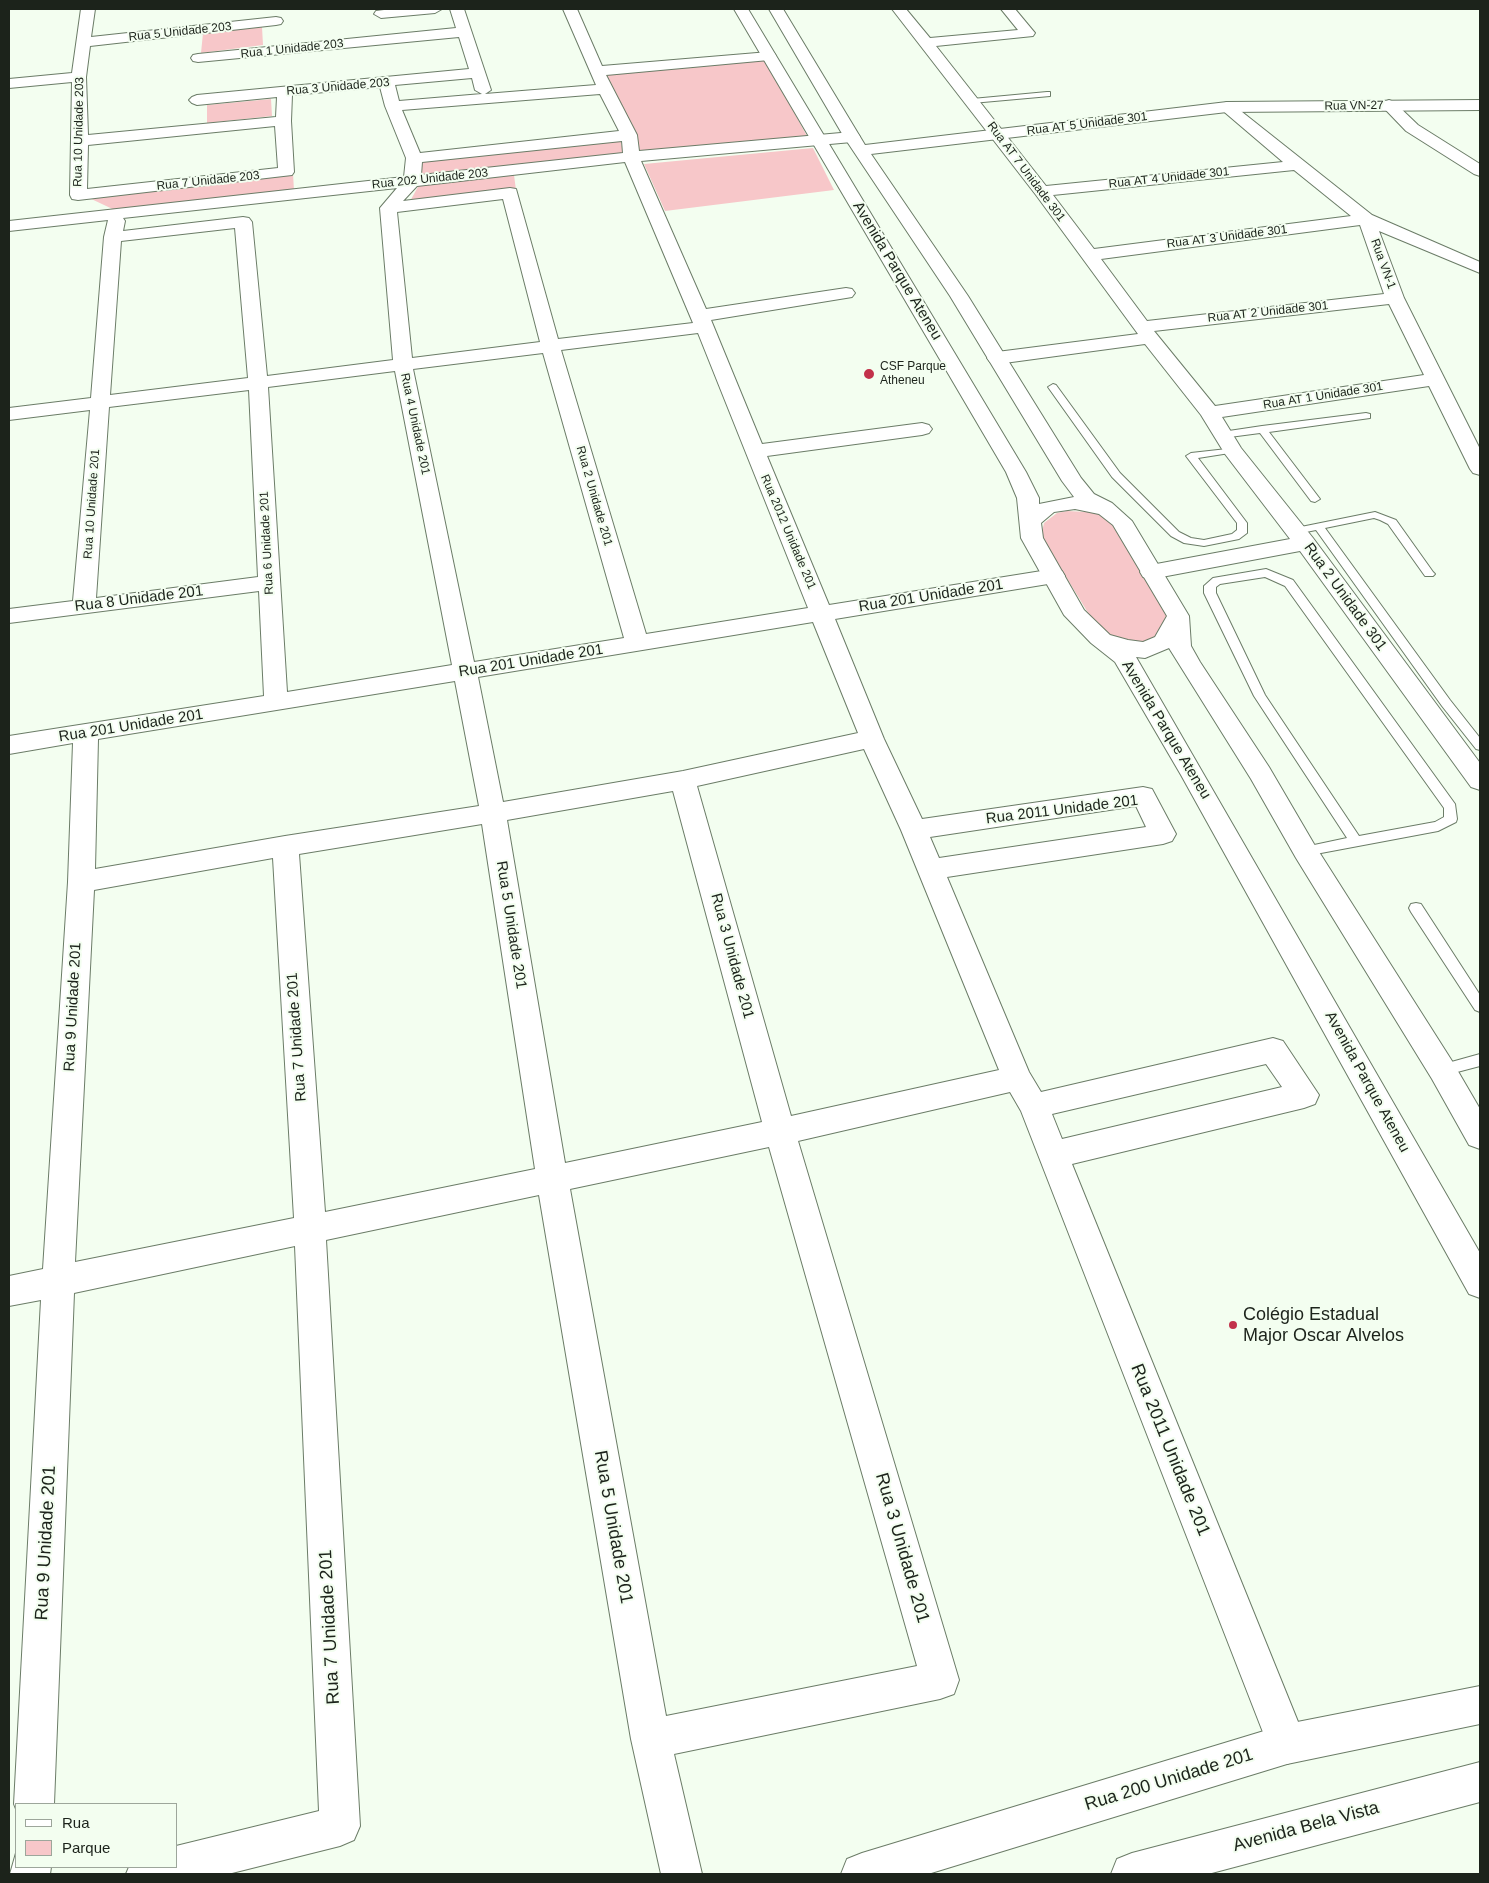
<!DOCTYPE html>
<html>
<head>
<meta charset="utf-8">
<style>
	body { margin:0 }
	#map { position:relative; width:1489px; height:1883px; overflow:hidden; background:#f3fef0; font-family:Helvetica,sans-serif }
	canvas { display:block }
	.frame { position:absolute; inset:0; border:10px solid #1c231b; pointer-events:none }
	.legend { position:absolute; left:15px; top:1803px; width:162px; height:65px; box-sizing:border-box; background:#f3fef0; border:1px solid #9da69b; margin:0; padding:6px 9px; list-style:none; font-size:15px; color:#1c231b }
	.legend li { display:flex; align-items:center; gap:10px; height:25px }
	.legend b { width:25px; border:1px solid #9da69b }
</style>
</head>
<body>
<div id="map">
<canvas width="1489" height="1883"></canvas>
<div class="frame"></div>
<ul class="legend">
<li><b style="height:6px;background:#fff"></b>Rua</li>
<li><b style="height:14px;background:#f7c7c9"></b>Parque</li>
</ul>
</div>
<script>
const c = document.querySelector('canvas').getContext('2d');
c.lineJoin = 'round';
function fillPath(path, color) { c.fillStyle = color; c.fill(path, 'evenodd'); }
const poly = rows => new Path2D(rows.map(r => 'M' + r).join(''));
function stroke(path, color, width, dash) { c.strokeStyle = color; c.lineWidth = width; c.lineCap = dash ? 'butt' : 'round'; c.setLineDash(dash || []); c.stroke(path); }
function write(font, color, halo, rows, align = 'center') {
  c.font = font + ' Helvetica,sans-serif'; c.lineWidth = 4; c.setLineDash([]); c.textBaseline = 'middle'; c.strokeStyle = halo; c.fillStyle = color; for (const [text, x, y, turn = 0] of rows) {
    c.save(); c.translate(x, y); c.rotate((+turn || 0) * Math.PI / 180); c.textAlign = isNaN(turn) ? turn : align; if (halo) c.strokeText(text, 0, 0); c.fillText(text, 0, 0); c.restore();
  }
}
fillPath(poly([
	[262,27,263,45,201,53,203,33],
	[765,59,808,138,639,155,604,74],
	[271,99,272,116,207,123,207,105],
	[620,139,624,154,420,179,421,161],
	[813,148,834,190,665,211,644,164],
	[293,173,294,191,121,213,85,196],
	[514,175,516,190,409,203,419,185],
	[1067,511,1088,512,1098,514,1113,523,1170,616,1168,629,1149,641,1139,643,1101,634,1041,536,1044,523,1057,513]
]), '#f7c7c9');
const service = poly([
	[1047,92,1050,92,1050,96,972,103,968,101,972,99,1047,92],
	[1053,384,1056,385,1120,473,1179,532,1191,538,1204,540,1232,534,1237,530,1237,523,1186,456,1191,453,1236,448,1236,452,1198,458,1247,523,1247,533,1239,539,1204,546,1184,543,1171,536,1112,477,1048,387,1053,384],
	[1366,413,1370,414,1370,418,1269,432,1320,499,1315,502,1311,501,1260,433,1222,438,1217,435,1222,432,1262,426,1366,413],
	[1375,512,1396,520,1433,572,1435,574,1433,576,1425,576,1388,524,1380,520,1374,518,1325,528,1450,700,1480,738,1480,750,1476,749,1442,706,1316,530,1296,534,1291,531,1296,528,1375,512],
	[1266,569,1293,580,1455,804,1457,819,1456,822,1438,831,1305,856,1300,854,1298,851,1300,848,1347,838,1254,696,1204,593,1204,586,1213,578,1266,569],
	[1265,577,1285,586,1444,808,1444,817,1435,822,1359,836,1265,695,1216,593,1216,587,1220,584,1265,577],
	[1416,903,1421,904,1480,995,1480,1012,1475,1010,1411,912,1409,908,1411,904,1416,903],
	[1480,1054,1480,1066,1442,1076,1437,1074,1435,1070,1437,1066,1480,1054]
]);
const minor = poly([
	[81,9,95,9,91,37,276,17,281,18,283,21,281,24,276,25,90,46,86,77,88,135,276,117,277,97,197,105,192,103,189,100,192,97,197,95,469,69,459,37,198,62,193,61,191,58,193,55,198,54,456,28,450,9,464,9,491,90,485,94,596,85,563,9,577,9,602,66,769,52,774,53,776,56,774,59,769,60,606,75,637,135,639,151,852,132,858,134,860,137,858,140,852,142,641,161,706,309,846,288,852,289,855,293,852,297,846,298,711,320,762,444,922,423,929,425,932,429,929,433,922,435,767,456,829,605,1054,569,1062,571,1065,576,1062,581,1054,583,835,619,884,739,922,819,1143,787,1152,789,1176,834,1172,841,1163,844,947,877,1029,1072,1041,1092,1273,1038,1283,1041,1319,1095,1315,1104,1304,1108,1072,1164,1307,1744,1301,1758,1287,1764,1273,1758,1021,1111,1010,1092,798,1141,959,1680,954,1694,940,1699,674,1754,702,1874,661,1874,631,1739,539,1195,326,1240,360,1826,354,1840,340,1846,228,1874,126,1874,129,1867,176,1867,176,1846,319,1811,295,1246,74,1293,54,1804,16,1804,16,1809,14,1804,41,1300,9,1306,9,1276,43,1269,68,882,73,743,9,754,9,736,264,696,259,591,9,623,9,609,73,601,90,410,9,420,9,408,91,398,104,237,108,220,9,231,9,221,404,177,406,158,385,106,380,87,292,95,291,121,294,172,292,175,78,200,72,199,70,195,72,82,9,88,9,79,72,73,81,9],
	[472,78,475,90,482,94,399,101,395,85,472,78],
	[600,94,619,131,420,153,402,110,600,94],
	[275,126,278,168,87,189,88,145,275,126],
	[622,141,623,153,421,175,422,162,622,141],
	[625,162,693,323,558,339,516,189,510,188,403,201,417,186,625,162],
	[397,188,380,208,393,360,267,376,252,222,249,218,243,217,123,231,125,221,123,218,397,188],
	[503,199,540,342,412,358,397,212,503,199],
	[235,228,248,378,110,395,121,241,235,228],
	[698,333,808,608,646,634,561,350,698,333],
	[543,353,624,638,474,662,413,369,543,353],
	[395,371,452,665,287,692,268,387,395,371],
	[249,390,258,577,96,598,109,407,249,390],
	[813,622,858,733,683,771,503,802,478,677,813,622],
	[455,681,479,806,285,836,95,869,98,739,455,681],
	[864,749,901,830,999,1070,791,1116,697,786,864,749],
	[673,791,762,1122,565,1163,507,820,673,791],
	[1136,806,1146,827,939,858,930,837,1136,806],
	[482,824,535,1169,325,1212,299,854,482,824],
	[273,858,294,1218,75,1262,94,890,273,858],
	[1266,1064,1282,1087,1062,1139,1052,1114,1266,1064],
	[769,1147,917,1666,666,1716,570,1189,769,1147],
	[392,9,442,9,435,13,381,18,374,14,376,11,392,9],
	[892,9,906,9,930,38,1018,30,1001,9,1015,9,1035,33,1033,36,936,46,1046,186,1283,162,1222,110,1219,107,1222,104,1227,102,1232,104,1372,215,1480,262,1480,273,1379,231,1404,298,1480,449,1480,475,1473,473,1470,469,1429,386,1222,417,1241,448,1313,538,1480,763,1480,790,1471,787,1300,551,1151,579,1143,577,1140,572,1143,567,1151,565,1290,539,1225,454,1201,415,1145,344,997,364,990,362,987,358,990,354,997,352,1138,334,1036,195,892,9],
	[1294,170,1351,216,1094,249,1053,195,1294,170],
	[1360,225,1384,294,1147,321,1101,259,1360,225],
	[1389,304,1424,375,1215,406,1154,331,1389,304],
	[1389,100,1394,102,1418,125,1480,164,1480,176,1474,174,1406,131,1381,105,1384,102,1389,100],
	[16,1853,16,1867,51,1867,50,1874,10,1874,16,1853]
]);
const tertiary = poly([
	[734,9,748,9,1026,472,1039,498,1039,504,1074,497,1062,481,950,296,844,137,769,9,783,9,865,145,1227,102,1480,100,1480,110,1227,112,871,154,968,296,1081,478,1094,494,1112,503,1132,521,1189,616,1191,646,1200,662,1269,767,1314,844,1452,1061,1480,1109,1480,1149,1469,1145,1432,1079,1296,858,1251,779,1169,648,1145,658,1136,657,1480,1253,1480,1298,1469,1294,1181,775,1115,662,1091,643,1064,615,1021,538,1017,498,1006,472,734,9],
	[1075,509,1099,514,1113,525,1167,616,1155,637,1143,642,1128,640,1110,635,1084,610,1043,538,1041,523,1054,512,1075,509]
]);
const secondary = poly([
	[1480,1686,1480,1724,1287,1764,928,1874,841,1874,847,1859,862,1853,1287,1724,1480,1686],
	[1480,1762,1480,1802,1208,1874,1111,1874,1117,1859,1132,1853,1480,1762]
]);
stroke(service, '#6b7c67', 2);
stroke(minor, '#6b7c67', 2);
stroke(tertiary, '#6b7c67', 2);
stroke(secondary, '#6b7c67', 2);
fillPath(service, '#fff');
fillPath(minor, '#fff');
fillPath(tertiary, '#fff');
fillPath(secondary, '#fff');
for (const [x, y, r, color] of [
	[869,374,6,"#c2314a"],
	[1233,1325,5,"#c2314a"]
]) { const dot = new Path2D(); dot.arc(x, y, r, 0, 2 * Math.PI); c.fillStyle = color; c.fill(dot); stroke(dot, '#f3fef0', 2); }
write('12px', '#1c231b', '#f3fef0', [
	["Rua 5 Unidade 203",180,32,-6],
	["Rua 1 Unidade 203",292,49,-6],
	["Rua 3 Unidade 203",338,87,-5],
	["Rua VN-27",1354,106,-1],
	["Rua AT 5 Unidade 301",1087,124,-7],
	["Rua 10 Unidade 203",79,132,-89],
	["Rua AT 7 Unidade 301",1026,172,53],
	["Rua AT 4 Unidade 301",1169,178,-6],
	["Rua 202 Unidade 203",430,179,-6],
	["Rua 7 Unidade 203",208,181,-6],
	["Rua AT 3 Unidade 301",1227,237,-7],
	["Rua VN-1",1383,264,70],
	["Rua AT 2 Unidade 301",1268,312,-6],
	["Rua AT 1 Unidade 301",1323,396,-9],
	["Rua 4 Unidade 201",415,424,78],
	["Rua 2 Unidade 201",594,496,74],
	["Rua 10 Unidade 201",92,504,-86],
	["Rua 2012 Unidade 201",788,532,67],
	["Rua 6 Unidade 201",267,543,-93]
]);
write('12px', '#1c231b', '#f3fef0', [
	["CSF Parque",880,367],
	["Atheneu",880,381]
], 'left');
write('15px', '#1c231b', '#f3fef0', [
	["Avenida Parque Ateneu",897,271,59],
	["Rua 201 Unidade 201",931,596,-9],
	["Rua 2 Unidade 301",1345,597,54],
	["Rua 8 Unidade 201",139,599,-7],
	["Rua 201 Unidade 201",531,661,-9],
	["Rua 201 Unidade 201",131,726,-9],
	["Avenida Parque Ateneu",1166,730,59],
	["Rua 2011 Unidade 201",1062,810,-7],
	["Rua 5 Unidade 201",511,925,81],
	["Rua 3 Unidade 201",732,956,75],
	["Rua 9 Unidade 201",73,1007,-87],
	["Rua 7 Unidade 201",297,1037,-94],
	["Avenida Parque Ateneu",1367,1082,61]
]);
write('18px', '#1c231b', '#f3fef0', [
	["Colégio Estadual",1243,1315],
	["Major Oscar Alvelos",1243,1336]
], 'left');
write('18px', '#1c231b', '#f3fef0', [
	["Rua 2011 Unidade 201",1170,1450,68],
	["Rua 5 Unidade 201",613,1527,80],
	["Rua 9 Unidade 201",46,1543,-87],
	["Rua 3 Unidade 201",902,1548,74],
	["Rua 7 Unidade 201",330,1627,-93],
	["Rua 200 Unidade 201",1169,1780,-17],
	["Avenida Bela Vista",1306,1827,-15]
]);
</script>
</body>
</html>
